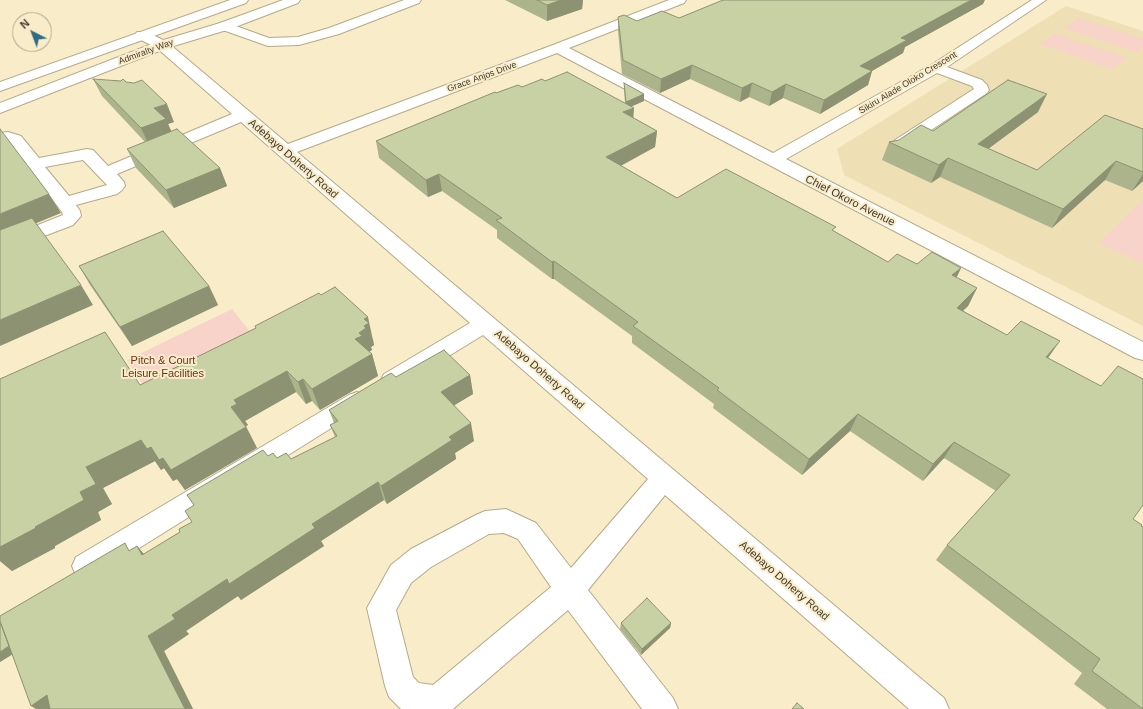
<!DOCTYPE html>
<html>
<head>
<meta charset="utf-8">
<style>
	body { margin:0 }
	#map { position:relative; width:1143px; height:709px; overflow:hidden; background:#f9ecc9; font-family:Helvetica,sans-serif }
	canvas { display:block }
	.north { position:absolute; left:12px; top:12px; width:40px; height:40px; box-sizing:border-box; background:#f9ecc9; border:1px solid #afa58b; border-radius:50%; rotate:318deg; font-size:11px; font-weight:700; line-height:16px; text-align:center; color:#403a2d }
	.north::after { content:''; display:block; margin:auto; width:14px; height:18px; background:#2f6b82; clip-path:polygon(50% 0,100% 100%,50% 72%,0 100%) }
</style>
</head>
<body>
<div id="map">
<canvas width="1143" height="709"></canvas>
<div class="north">N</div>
</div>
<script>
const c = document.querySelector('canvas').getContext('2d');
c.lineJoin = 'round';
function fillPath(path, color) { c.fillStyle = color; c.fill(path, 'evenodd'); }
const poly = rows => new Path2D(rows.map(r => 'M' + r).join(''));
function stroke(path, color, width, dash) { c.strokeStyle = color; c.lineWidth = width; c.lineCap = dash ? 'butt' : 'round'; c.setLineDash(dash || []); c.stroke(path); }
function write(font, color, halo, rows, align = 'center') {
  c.font = font + ' Helvetica,sans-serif'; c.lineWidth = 4; c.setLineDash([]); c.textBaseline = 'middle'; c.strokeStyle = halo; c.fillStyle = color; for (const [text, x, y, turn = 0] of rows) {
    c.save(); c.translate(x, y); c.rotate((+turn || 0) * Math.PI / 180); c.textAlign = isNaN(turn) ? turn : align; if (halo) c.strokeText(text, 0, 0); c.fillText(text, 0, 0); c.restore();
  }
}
fillPath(poly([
	[1066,6,1143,31,1143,326,844,175,837,149]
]), '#eedfb5');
fillPath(poly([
	[1079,18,1143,39,1143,47,1136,52,1064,28],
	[1055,34,1127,58,1112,69,1039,44],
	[1143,199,1143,263,1098,243],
	[232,309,259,343,152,398,127,360]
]), '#f8d3c9');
const minor = poly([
	[404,0,421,0,419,3,339,34,299,45,268,46,220,29,218,26,220,23,225,22,269,38,298,37,329,28,404,0],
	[669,0,686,0,684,3,569,48,773,153,931,65,1032,0,1046,0,947,67,982,80,987,85,989,90,987,93,907,146,901,148,895,146,893,143,895,140,974,89,972,86,937,73,786,159,1143,342,1143,360,1135,358,557,53,297,152,944,698,949,709,909,709,665,495,588,590,673,698,678,709,642,709,568,610,453,709,401,709,389,697,385,686,367,608,391,565,411,549,476,515,485,511,506,509,536,523,571,568,648,479,483,335,400,386,392,389,384,386,381,380,384,374,470,323,241,122,117,174,124,182,125,186,122,190,117,194,76,205,80,211,81,216,73,225,0,253,0,240,63,215,62,212,9,142,0,143,0,133,8,132,21,136,39,158,87,149,93,150,108,166,232,114,157,48,137,38,135,35,137,32,147,32,167,42,288,144,553,45,669,0],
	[83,160,107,185,69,196,45,167,83,160],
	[504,533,518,539,551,587,433,685,419,683,413,677,396,610,411,583,431,567,489,534,504,533],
	[357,392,365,395,369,401,365,407,96,575,86,579,76,575,72,566,76,557,349,395,357,392]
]);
const major = poly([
	[230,0,248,0,246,3,0,91,0,82,230,0],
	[283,0,300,0,298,3,230,29,167,48,0,113,0,103,157,42,220,23,283,0]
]);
stroke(minor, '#b5a988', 2);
stroke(major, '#b5a988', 2);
fillPath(minor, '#fff');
fillPath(major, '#fff');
fillPath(poly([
	[505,0,583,0,582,9,547,21],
	[983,4,905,47,903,53,872,71,868,85,820,114,783,98,769,106,749,97,740,102,690,79,660,93,622,74,618,31,618,17,637,21,679,18],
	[93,79,174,122,168,124,171,131,220,168,227,186,174,208,136,168,127,149,145,142,102,96],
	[545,81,625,103,624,90,624,83,644,94,644,101,631,106,633,118,657,131,655,147,621,166,677,198,835,232,888,262,961,268,956,278,977,288,968,306,963,311,1049,358,1133,519,1141,526,1143,709,1107,709,1074,684,1082,673,936,560,947,545,996,491,944,458,923,481,850,431,802,475,713,408,714,404,632,343,632,336,554,279,552,279,497,238,497,230,442,191,428,197,379,158,376,141,496,93,522,87],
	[1038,112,988,149,1037,170,1143,129,1143,181,1132,191,1105,180,1052,228,940,177,931,183,882,160,889,142,899,140,933,131],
	[79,266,209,286,218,305,132,346,90,285],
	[255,326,373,339,374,345,371,347,372,350,369,352,372,354,378,376,320,410,312,401,306,404,296,392,245,421,248,425,246,426,257,448,185,490,177,479,173,481,164,468,161,470,155,461,103,488,112,504,98,512,101,520,55,546,55,548,12,571,0,561,0,379,140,385,256,328],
	[470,375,473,394,454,405,474,441,455,453,456,459,387,504,384,500,321,541,324,546,241,600,238,596,186,631,189,634,164,651,193,709,36,709,12,654,0,662,0,624,137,546,144,554,180,532,192,522,194,505,268,456,277,458,291,459,335,437,330,425,334,423,329,410,396,377],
	[621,623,671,623,670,628,641,655,620,629]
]), '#acb48c');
fillPath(poly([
	[561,0,583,0,582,9,547,21,547,5],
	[971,0,985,0,983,4,905,47,903,53,872,71,868,85,820,114,824,100,860,66,901,38],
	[692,65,690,79,660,93,661,79],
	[752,83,749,97,740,102,742,88],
	[786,84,783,98,769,106,772,92],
	[644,94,644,101,626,109,626,102],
	[1047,94,1038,112,969,163,978,144],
	[167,104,174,122,168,124,174,137,150,147,141,128,154,108],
	[634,108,633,124,623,112],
	[657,131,655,147,605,174,606,157],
	[948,158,940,177,931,183,939,165],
	[1116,161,1105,180,1052,228,1063,209],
	[220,168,227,186,174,208,166,190],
	[439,174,442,191,428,197,426,180],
	[1143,174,1143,181,1132,191],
	[49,194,61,213,0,238,0,214],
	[554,261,554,279,552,279,552,262],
	[961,268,953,285,952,275],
	[81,285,93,305,0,346,0,320],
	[209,286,218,305,132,346,120,327],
	[977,288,968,306,948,325,957,308],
	[368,317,374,345,371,347,372,350,367,353,372,354,378,376,320,410,312,389,359,333,364,326,364,319],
	[1060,341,1048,358,1046,357],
	[287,371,296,392,245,421,248,425,242,428,231,407,234,400],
	[470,375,473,394,445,411,441,392],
	[303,379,312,401,306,404,298,382],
	[858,414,850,431,802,475,809,459],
	[471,423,474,441,455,453,456,459,387,504,381,486,449,437],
	[246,427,257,448,185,490,177,479,173,481,164,468,161,470,155,461,103,488,112,504,98,512,101,520,55,546,55,548,12,571,0,561,0,547,35,527,80,492,86,467,141,440,151,447,163,458],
	[954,442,944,458,923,481,933,464],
	[378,482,384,500,321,541,324,546,241,600,238,596,186,631,189,634,164,651,193,709,185,709,148,636,172,615,312,524],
	[137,546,151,563,142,555],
	[7,621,23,648,0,662,0,652],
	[671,623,670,628,641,655,642,649],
	[47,695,67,709,36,709,31,706]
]), '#8c9272');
const building = poly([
	[537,0,561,0,547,5,537,0],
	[723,0,971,0,901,38,907,40,860,66,872,71,824,100,786,84,772,92,752,83,742,88,692,65,661,79,623,60,618,17,624,15,637,21,662,11,679,18,723,0],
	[567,72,634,108,623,112,657,131,606,157,677,198,726,169,836,227,832,230,888,262,897,254,917,264,932,252,961,268,952,275,977,288,957,308,1007,335,1021,321,1060,341,1046,357,1101,386,1118,366,1143,379,1143,505,1133,519,1142,525,1141,526,1143,527,1143,709,1092,671,1100,659,947,545,1010,475,954,442,933,464,858,414,809,459,717,390,719,388,633,326,638,322,554,261,552,262,496,220,502,218,439,174,426,180,376,141,495,92,496,93,518,85,522,87,542,79,545,81,567,72],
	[93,79,121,81,123,79,126,82,134,83,142,80,167,104,154,108,166,119,141,128,93,79],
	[1008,80,1047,94,978,144,1037,170,1105,115,1143,129,1143,172,1116,161,1063,209,948,158,939,165,889,142,899,140,921,125,933,131,1008,80],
	[624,83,644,94,626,102,624,83],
	[0,129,49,194,0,214,0,129],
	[177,129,220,168,166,190,127,149,177,129],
	[32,218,81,285,0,320,0,230,32,218],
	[163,231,209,286,120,327,79,266,163,231],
	[335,287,368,317,364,319,369,323,364,326,366,328,359,333,362,336,355,339,372,354,312,389,303,379,298,382,287,371,234,400,237,404,231,407,246,427,171,470,163,458,159,460,151,447,147,449,141,440,86,467,96,484,80,492,84,500,35,527,36,528,0,547,0,379,105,332,140,385,256,328,255,326,319,293,321,295,335,287],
	[444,350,470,375,441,392,471,423,449,437,452,440,381,486,378,482,312,524,315,528,229,584,227,579,172,615,175,619,148,636,185,709,50,709,47,695,31,706,0,621,0,616,125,543,129,551,137,546,142,555,180,532,179,529,192,522,185,511,194,505,187,495,263,450,268,456,273,453,277,458,286,453,291,459,337,436,330,425,338,421,329,410,391,373,396,377,444,350],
	[647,598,671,623,642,649,621,623,647,598],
	[0,624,1,624,9,646,0,652,0,624],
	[797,703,804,709,792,709,797,703]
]);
fillPath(building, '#c8d1a3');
stroke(building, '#8c9272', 1);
write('9px', '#403a2d', '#f9ecc9', [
	["Admiralty Way",146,52,-20],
	["Grace Anjos Drive",482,77,-20],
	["Sikiru Alade Oloko Crescent",908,83,-31]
]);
write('11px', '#403a2d', '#f9ecc9', [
	["Adebayo Doherty Road",293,159,41],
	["Chief Okoro Avenue",850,201,27],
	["Adebayo Doherty Road",539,370,41],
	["Adebayo Doherty Road",784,581,41]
]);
write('11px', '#703121', '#f9ecc9', [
	["Pitch & Court",163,361],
	["Leisure Facilities",163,374]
]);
</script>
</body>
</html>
